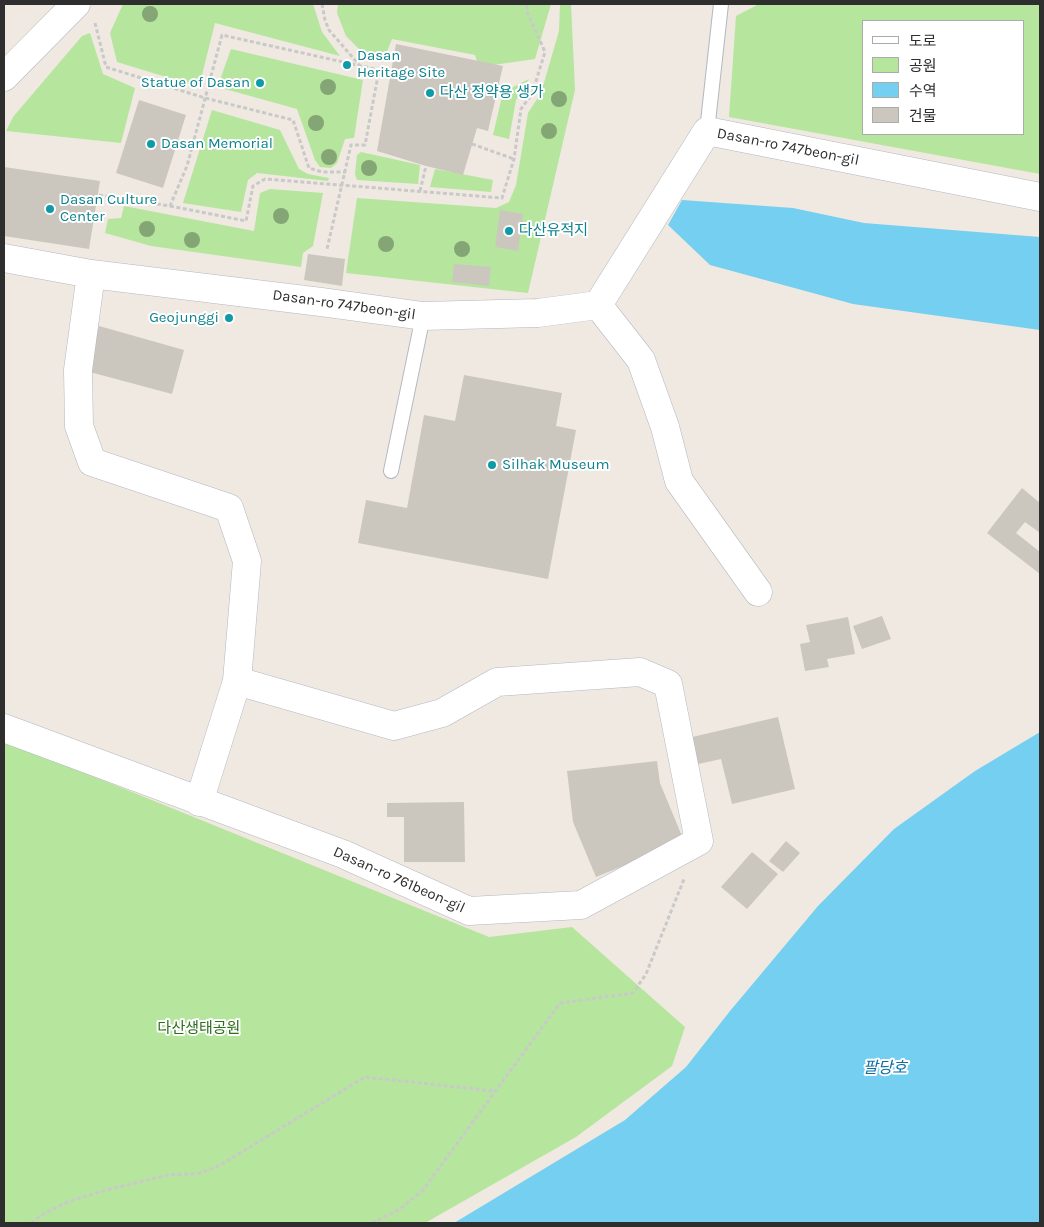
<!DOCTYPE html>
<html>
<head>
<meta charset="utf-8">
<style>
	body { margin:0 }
	#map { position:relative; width:1044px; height:1227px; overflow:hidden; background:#efe9e1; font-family:Karla,"Noto Sans KR",sans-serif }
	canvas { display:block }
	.frame { position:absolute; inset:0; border:5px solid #2e2e2e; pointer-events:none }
	.legend { position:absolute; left:862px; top:20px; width:162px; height:115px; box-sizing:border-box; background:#fff; border:1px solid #ababab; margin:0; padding:6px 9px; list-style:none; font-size:15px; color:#2e2e2e }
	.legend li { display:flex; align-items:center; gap:10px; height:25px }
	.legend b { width:25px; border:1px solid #ababab }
</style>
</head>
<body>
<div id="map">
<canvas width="1044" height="1227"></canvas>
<div class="frame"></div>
<ul class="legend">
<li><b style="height:6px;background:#fff"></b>도로</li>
<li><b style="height:14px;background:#b6e59e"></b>공원</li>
<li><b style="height:14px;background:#75cff0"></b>수역</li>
<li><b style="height:14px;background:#cbc7bf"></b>건물</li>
</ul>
</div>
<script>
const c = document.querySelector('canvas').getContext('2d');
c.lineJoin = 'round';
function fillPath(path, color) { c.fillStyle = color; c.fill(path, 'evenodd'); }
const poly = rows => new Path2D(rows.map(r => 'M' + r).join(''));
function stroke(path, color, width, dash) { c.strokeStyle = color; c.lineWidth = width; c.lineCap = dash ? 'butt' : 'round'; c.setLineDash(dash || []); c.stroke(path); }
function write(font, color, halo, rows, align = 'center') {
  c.font = font + ' Karla,"Noto Sans KR",sans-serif'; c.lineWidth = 4; c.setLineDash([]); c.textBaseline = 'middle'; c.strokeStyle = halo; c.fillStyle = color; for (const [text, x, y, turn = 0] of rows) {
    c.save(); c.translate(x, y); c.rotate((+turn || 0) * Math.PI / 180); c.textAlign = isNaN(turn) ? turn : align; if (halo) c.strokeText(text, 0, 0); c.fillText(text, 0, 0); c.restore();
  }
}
fillPath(poly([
	[123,4,313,4,322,32,340,56,215,23,199,87,117,62,110,33],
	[338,4,551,4,535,59,479,67,475,55,392,39,385,57,363,53,346,36,337,13],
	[560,4,571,4,575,90,528,293,346,273,357,198,496,208,509,202,516,185,528,113,541,93,559,31],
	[759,4,1040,4,1040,174,729,117,736,16],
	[863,21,1023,21,1023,134,863,134],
	[90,33,103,74,135,88,121,143,6,131,13,117,82,36],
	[231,49,363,80,354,138,345,139,337,163,331,168,320,167,315,160,297,109,225,89,222,84,221,77],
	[529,79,516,100,509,139,493,135,503,92],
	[212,110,280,130,299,169,308,174,329,178,328,181,257,173,248,180,241,212,183,203],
	[361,152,420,165,418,184,357,180,355,174,357,155],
	[435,169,493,180,491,192,430,187],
	[270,189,323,193,313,246,303,253,301,267,151,246,105,233,108,219,121,218,124,206,254,231,260,193],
	[4,740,489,937,572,927,685,1027,672,1066,576,1137,425,1223,4,1223]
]), '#b6e59e');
fillPath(poly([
	[682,200,793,208,864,223,1040,237,1040,330,853,304,710,265,668,225],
	[1040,732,1040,1223,454,1223,625,1120,686,1067,730,1011,818,906,894,829,975,771]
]), '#75cff0');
fillPath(poly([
	[396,44,503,66,488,131,477,128,463,175,426,166,377,151],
	[139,100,186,115,163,188,116,173],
	[4,167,100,181,89,249,4,236],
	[500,210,523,214,518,251,495,247],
	[308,254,345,259,342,286,304,280],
	[454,264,491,267,489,286,452,282],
	[99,326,184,350,172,394,86,371],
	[464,375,562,393,556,426,576,430,548,579,358,543,366,500,407,508,424,415,455,421],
	[1022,488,1040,503,1040,533,1025,522,1016,533,1040,552,1040,574,987,533],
	[882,616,891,639,862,649,853,626],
	[848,617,855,654,827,659,829,667,805,671,800,644,810,642,806,625],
	[778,717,795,789,732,804,721,759,694,765,688,738],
	[657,761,660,783,684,841,596,877,573,822,567,771],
	[464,802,465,862,404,862,404,817,387,817,387,803],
	[786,841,800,853,783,872,769,861],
	[752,852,778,874,747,909,721,887]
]), '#cbc7bf');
const service = poly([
	[707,131,721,4],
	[391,471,423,316]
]);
const minor = poly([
	[4,258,91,274,321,302,423,316,538,313,598,305,707,131,1040,197],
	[91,274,78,370,79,426,92,462,229,508,247,561,237,681,199,802],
	[598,305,641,360,665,427,679,481,758,592],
	[4,728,343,854,469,911,581,905,699,841,668,684,640,672,497,682,442,713,394,726,237,681]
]);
const tertiary = poly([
	[4,77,76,4]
]);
stroke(service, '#b4b7c1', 16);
stroke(minor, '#b4b7c1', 29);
stroke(tertiary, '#b4b7c1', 29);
stroke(poly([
	[322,4,325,20,329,30,360,66],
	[95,23,106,67,205,98,293,120,309,168,322,172,346,172],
	[472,144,514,159],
	[420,191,426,166],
	[99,195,170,206,187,166,222,35,379,70,365,145,351,145,327,249],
	[170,206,246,221,253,186,265,179,502,198,514,159,521,109,532,94,545,52,528,14,526,4],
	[31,1223,45,1213,70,1201,106,1190,168,1175,201,1173,222,1164,365,1077,494,1091],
	[372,1223,400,1209,423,1190,560,1003,633,993,646,974,684,879]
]), '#c9c9c9', 3, [4, 2.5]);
stroke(service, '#fff', 14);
stroke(minor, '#fff', 28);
stroke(tertiary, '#fff', 28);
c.fillStyle = '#84a574';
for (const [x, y] of [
	[150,14],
	[328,87],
	[559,99],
	[316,123],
	[549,131],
	[329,157],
	[369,168],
	[281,216],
	[147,229],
	[192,240],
	[386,244],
	[462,249]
]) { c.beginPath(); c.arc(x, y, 8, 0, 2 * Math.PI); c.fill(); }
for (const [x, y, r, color] of [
	[347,65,5,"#0f9aa8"],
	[260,83,5,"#0f9aa8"],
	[430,93,5,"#0f9aa8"],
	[151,144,5,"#0f9aa8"],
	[50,209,5,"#0f9aa8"],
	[509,231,5,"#0f9aa8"],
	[229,318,5,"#0f9aa8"],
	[492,465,5,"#0f9aa8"]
]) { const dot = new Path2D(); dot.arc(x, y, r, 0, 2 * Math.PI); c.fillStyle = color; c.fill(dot); stroke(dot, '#fff', 2); }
write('15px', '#0d838f', '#fff', [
	["Dasan",357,56],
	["Heritage Site",357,73],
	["Statue of Dasan",250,83,"right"],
	["다산 정약용 생가",440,93],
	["Dasan Memorial",161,144],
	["Dasan Culture",60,200],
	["Center",60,217],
	["다산유적지",519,231],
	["Geojunggi",219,318,"right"],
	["Silhak Museum",502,465]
], 'left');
write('15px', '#2e2e2e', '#fff', [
	["Dasan-ro 747beon-gil",788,147,11],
	["Dasan-ro 747beon-gil",344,305,8],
	["Dasan-ro 761beon-gil",399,880,24]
]);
write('15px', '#2c6e1b', '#fff', [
	["다산생태공원",199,1029]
]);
write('italic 16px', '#0d6fa3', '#fff', [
	["팔당호",885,1068]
]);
</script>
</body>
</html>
